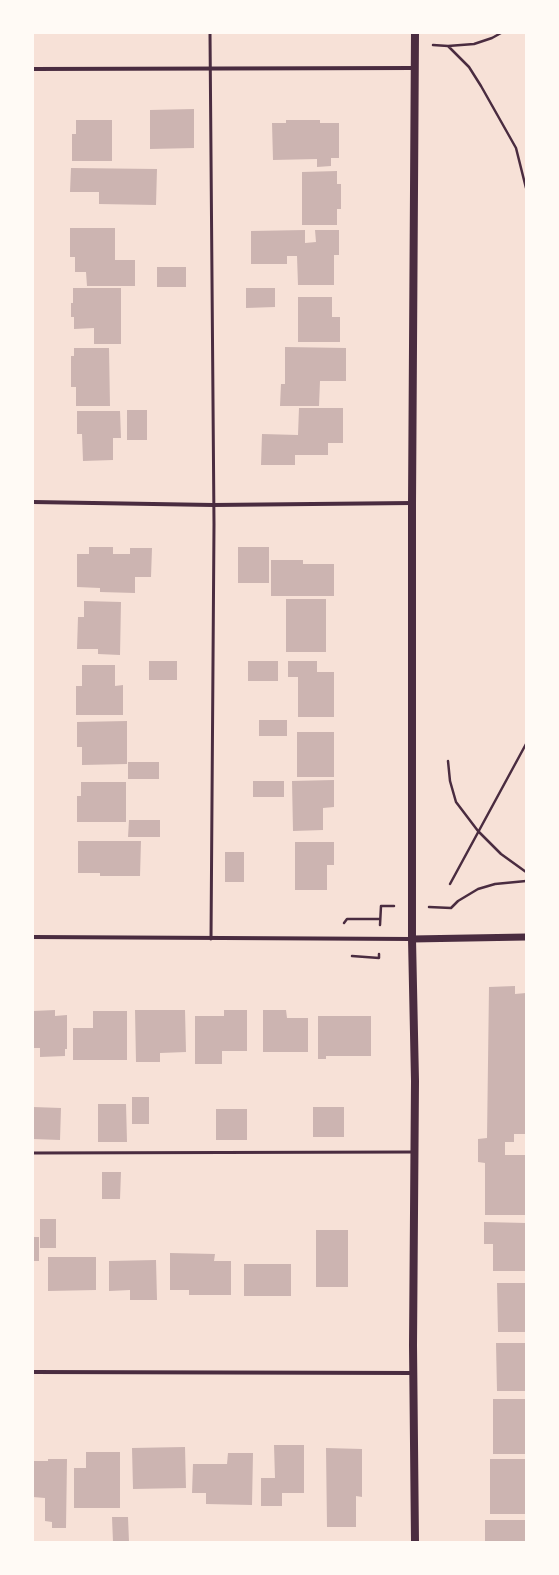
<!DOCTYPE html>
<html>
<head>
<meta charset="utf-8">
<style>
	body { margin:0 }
	#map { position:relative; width:559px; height:1575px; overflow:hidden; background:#f7e1d7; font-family:Overpass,sans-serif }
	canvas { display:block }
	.frame { position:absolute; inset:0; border:34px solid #fffaf5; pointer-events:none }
</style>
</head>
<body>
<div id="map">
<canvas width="559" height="1575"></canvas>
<div class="frame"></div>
</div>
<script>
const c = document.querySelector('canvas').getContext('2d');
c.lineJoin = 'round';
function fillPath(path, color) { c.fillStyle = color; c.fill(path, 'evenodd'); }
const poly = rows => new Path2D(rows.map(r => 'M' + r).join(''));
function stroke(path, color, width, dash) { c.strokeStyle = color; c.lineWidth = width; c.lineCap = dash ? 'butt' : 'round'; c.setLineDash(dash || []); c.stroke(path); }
fillPath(poly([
	[194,109,194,148,150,149,150,110],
	[76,120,112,120,112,161,72,161,72,134,76,134],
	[286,120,320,120,320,123,339,123,339,158,331,158,331,166,317,167,317,159,273,160,272,123,286,123],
	[71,168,157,169,156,205,99,204,99,192,70,192],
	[337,171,337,184,341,184,341,209,337,209,337,225,302,225,302,172],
	[70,228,115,228,115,260,135,260,135,286,87,286,86,272,75,272,75,257,70,257],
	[305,230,305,243,316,242,315,230,339,230,339,255,334,255,334,285,298,285,297,256,287,256,287,264,251,264,251,231],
	[157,267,186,267,186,287,157,287],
	[73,288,121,288,121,344,94,344,94,328,74,329,74,317,71,317,71,303,73,303],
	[246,288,275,288,275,307,246,308],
	[298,297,332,297,332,317,340,317,340,342,298,342],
	[285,347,346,348,346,381,320,381,319,406,280,406,281,384,285,384],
	[74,348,109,348,110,406,76,406,76,387,71,387,71,356,74,356],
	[299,408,343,408,343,443,328,443,328,455,295,455,295,465,261,465,262,434,298,435],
	[127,410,147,410,147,440,127,440],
	[77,411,120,411,121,438,113,438,113,460,83,461,82,434,77,434],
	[89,547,113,547,113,554,130,554,130,548,152,548,151,577,135,577,135,593,100,592,100,588,77,587,77,554,89,554],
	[238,547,269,547,269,583,238,583],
	[271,560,303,560,303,564,334,564,334,596,271,596],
	[286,599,326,599,326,652,286,652],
	[84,601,121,602,120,655,98,654,98,649,77,649,78,617,84,617],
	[149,661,177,661,177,680,149,680],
	[248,661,278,661,278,681,248,681],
	[288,661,317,661,317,672,334,672,334,717,298,717,298,677,288,677],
	[82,665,115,665,115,686,123,685,123,715,76,715,76,686,82,686],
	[259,720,287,720,287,736,259,736],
	[127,721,127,764,82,765,82,747,77,747,77,722],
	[297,732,334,732,334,777,297,777],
	[128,762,159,762,159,779,128,779],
	[334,780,334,807,323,808,323,830,293,831,292,781],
	[253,781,284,781,284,797,253,797],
	[81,782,126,782,126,822,77,822,77,796,81,796],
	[129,820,160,820,160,837,128,837],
	[78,841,141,841,140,876,100,876,100,873,78,873],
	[295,842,334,842,334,865,327,865,327,890,295,890],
	[225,852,244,852,244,882,225,882],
	[515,986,515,994,526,993,526,1134,514,1134,514,1142,505,1142,505,1155,526,1155,526,1215,485,1215,485,1163,478,1162,478,1139,487,1138,489,987],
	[55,1010,55,1016,67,1015,67,1049,65,1049,65,1056,40,1057,40,1048,33,1048,33,1011],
	[135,1010,185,1010,186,1052,160,1053,160,1062,136,1062],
	[224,1010,247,1010,247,1051,222,1051,222,1064,195,1064,195,1016,224,1016],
	[263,1010,286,1010,287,1018,308,1018,308,1052,263,1052],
	[93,1011,127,1011,127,1060,73,1060,73,1028,93,1028],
	[318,1016,371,1016,371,1056,326,1056,326,1059,318,1059],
	[132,1097,149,1097,149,1124,132,1124],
	[98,1104,126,1104,127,1142,98,1142],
	[33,1107,61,1108,60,1140,33,1139],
	[313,1107,344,1107,344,1137,313,1137],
	[216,1109,247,1109,247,1140,216,1140],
	[102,1172,121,1172,120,1199,102,1199],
	[40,1219,56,1219,56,1248,40,1248],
	[484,1222,526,1223,525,1271,493,1271,493,1244,484,1244],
	[316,1230,348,1230,348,1287,316,1287],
	[33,1237,39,1237,39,1261,33,1261],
	[170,1253,215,1254,214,1261,231,1261,231,1295,189,1295,189,1290,170,1290],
	[48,1257,96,1257,96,1290,48,1291],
	[156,1260,157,1300,130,1300,130,1290,109,1291,109,1261],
	[244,1264,291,1264,291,1296,244,1296],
	[497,1283,526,1283,526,1332,498,1332],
	[496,1343,526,1343,526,1391,497,1391],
	[493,1399,526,1399,526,1454,493,1454],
	[274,1445,304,1445,304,1493,282,1493,282,1506,261,1506,261,1478,275,1478],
	[185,1447,186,1488,133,1489,132,1448],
	[326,1448,362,1449,362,1497,356,1496,356,1527,327,1527],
	[86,1452,120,1452,120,1508,74,1508,74,1468,86,1468],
	[228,1453,253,1453,252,1505,206,1504,206,1493,192,1493,193,1464,227,1464],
	[48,1459,67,1459,66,1528,52,1528,52,1522,45,1521,45,1498,33,1497,33,1461,48,1461],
	[490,1459,526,1459,526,1514,490,1514],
	[112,1517,128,1517,129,1542,113,1542],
	[485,1520,526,1520,526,1542,485,1542]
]), '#ccb4b1');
stroke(poly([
	[433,45,448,46,474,44,492,38,501,33],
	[448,46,469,67,481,86,516,148,526,188],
	[448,761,450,781,456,802,478,831,501,854,526,872],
	[450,884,526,744],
	[429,907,451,908,458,901,478,889,495,884,526,881],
	[344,923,347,919,380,919],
	[380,925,381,906,394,906],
	[352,956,379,958,379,954]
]), '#4a2c40', 2.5);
stroke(poly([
	[210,33,214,524,211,939],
	[33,1153,413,1152]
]), '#4a2c40', 3);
stroke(poly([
	[33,69,414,68],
	[33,502,213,505,412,503],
	[33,937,412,939],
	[33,1372,414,1373]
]), '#4a2c40', 4);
stroke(poly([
	[412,939,526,937]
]), '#4a2c40', 7);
stroke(poly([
	[415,1542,413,1345,415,1081,412,939,412,503,415,33]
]), '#4a2c40', 8);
</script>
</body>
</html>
